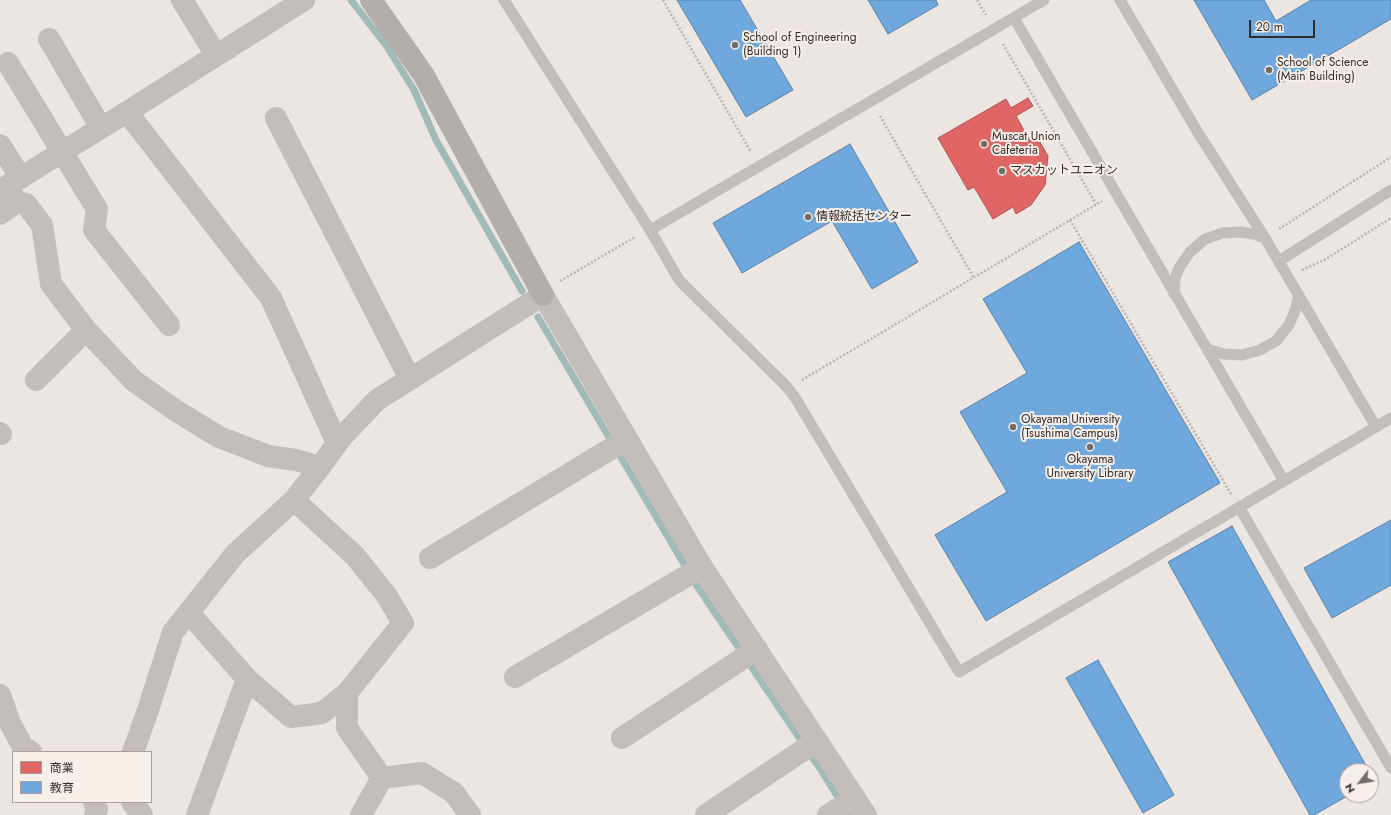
<!DOCTYPE html>
<html>
<head>
<meta charset="utf-8">
<style>
	body { margin:0 }
	#map { position:relative; width:1391px; height:815px; overflow:hidden; background:#ebe6e1; font-family:Jost,"Noto Sans JP",sans-serif }
	canvas { display:block }
	.legend { position:absolute; left:12px; top:751px; width:140px; height:52px; box-sizing:border-box; background:#f7efe9; border:1px solid #a9a19c; margin:0; padding:5px 7px; list-style:none; font-size:12px; color:#342b29 }
	.legend li { display:flex; align-items:center; gap:8px; height:20px }
	.legend b { width:20px; border:1px solid #a9a19c }
	.north { position:absolute; left:1339px; top:763px; width:40px; height:40px; box-sizing:border-box; background:#f7efe9; border:1px solid #a9a19c; border-radius:50%; rotate:239deg; font-size:11px; font-weight:700; line-height:16px; text-align:center; color:#342b29 }
	.north::after { content:''; display:block; margin:auto; width:14px; height:18px; background:#746c69; clip-path:polygon(50% 0,100% 100%,50% 72%,0 100%) }
	.scale { position:absolute; left:1249px; top:20px; width:66px; height:18px; box-sizing:border-box; border:2px solid #342b29; border-top:0; padding-left:5px; font-size:12px; line-height:14px; white-space:nowrap; color:#342b29; -webkit-text-stroke:3px #f7efe9; paint-order:stroke }
</style>
</head>
<body>
<div id="map">
<canvas width="1391" height="815"></canvas>
<ul class="legend">
<li><b style="height:11px;background:#e06666"></b>商業</li>
<li><b style="height:11px;background:#6fa8dc"></b>教育</li>
</ul>
<div class="north">N</div>
<div class="scale">20 m</div>
</div>
<script>
const c = document.querySelector('canvas').getContext('2d');
c.lineJoin = 'round';
function fillPath(path, color) { c.fillStyle = color; c.fill(path, 'evenodd'); }
const poly = rows => new Path2D(rows.map(r => 'M' + r).join(''));
function stroke(path, color, width, dash) { c.strokeStyle = color; c.lineWidth = width; c.lineCap = dash ? 'butt' : 'round'; c.setLineDash(dash || []); c.stroke(path); }
function write(font, color, halo, rows, align = 'center') {
  c.font = font + ' Jost,"Noto Sans JP",sans-serif'; c.lineWidth = 4; c.setLineDash([]); c.textBaseline = 'middle'; c.strokeStyle = halo; c.fillStyle = color; for (const [text, x, y, turn = 0] of rows) {
    c.save(); c.translate(x, y); c.rotate((+turn || 0) * Math.PI / 180); c.textAlign = isNaN(turn) ? turn : align; if (halo) c.strokeText(text, 0, 0); c.fillText(text, 0, 0); c.restore();
  }
}
const shops = poly([
	[1028,98,1033,106,1016,116,1030,141,1037,137,1048,156,1045,185,1031,205,1016,214,1013,207,993,219,974,187,968,190,938,138,1006,99,1011,108,1028,98]
]);
fillPath(shops, '#e06666');
stroke(shops, '#ac5454', 1);
const schools = poly([
	[677,0,740,0,793,90,746,117,677,0],
	[868,0,936,0,938,5,888,34,868,0],
	[1194,0,1264,0,1276,21,1311,0,1391,0,1391,19,1252,100,1194,0],
	[850,144,918,262,872,289,832,221,742,273,713,223,850,144],
	[1079,242,1220,483,986,621,935,535,1007,492,960,412,1027,373,983,299,1079,242],
	[1391,520,1391,585,1332,618,1304,568,1391,520],
	[1232,526,1369,771,1347,771,1347,795,1349,795,1314,815,1310,815,1168,562,1232,526],
	[1098,660,1174,795,1143,813,1066,678,1098,660]
]);
fillPath(schools, '#6fa8dc');
stroke(schools, '#5d82a6', 1);
stroke(poly([
	[351,0,386,45,414,90,436,140,522,291],
	[538,317,697,586,821,770,849,815]
]), '#a0bbb8', 7);
stroke(poly([
	[663,0,751,152],
	[977,0,986,15],
	[1003,44,1096,204],
	[880,116,974,278],
	[1070,220,1231,494],
	[1279,229,1391,157],
	[1302,270,1326,259,1391,218],
	[560,281,635,237],
	[802,380,1102,201]
]), '#bcb6b3', 2.5, [2, 2]);
stroke(poly([
	[504,0,650,230,679,280,788,388,796,399,959,672,1391,418],
	[1120,0,1197,131,1265,238,1376,427],
	[1014,18,1207,349,1224,354,1242,355,1260,350,1276,341,1289,325,1295,311,1299,295],
	[650,230,1044,0],
	[1279,261,1391,190],
	[1174,294,1175,279,1179,268,1190,252,1205,239,1223,233,1241,232,1253,234,1265,238],
	[1207,349,1284,481],
	[1239,507,1391,768]
]), '#c4beba', 11);
stroke(poly([
	[182,0,216,55],
	[49,39,101,128],
	[8,63,97,209,94,230,169,325],
	[127,112,304,0],
	[276,118,410,379],
	[0,145,21,178],
	[7,186,127,112,271,298,337,443],
	[0,191,7,186,17,202,26,204,42,225,51,284,86,330,134,381,175,410,219,437,268,456,296,460,320,467],
	[0,214,17,202],
	[36,380,86,330],
	[0,433,1,434],
	[294,500,355,556,387,596,403,623,347,693,347,728,382,778],
	[430,558,627,439],
	[189,613,247,679,291,717,322,713,347,693],
	[515,677,702,567],
	[0,695,10,723,23,747,31,752],
	[622,738,757,649],
	[133,752,147,713,173,632,235,554,294,500,320,467,341,438,377,400,543,295,702,567,866,815],
	[382,778,422,773,454,793,470,815],
	[94,802,97,809,95,815],
	[132,802,142,815],
	[197,815,247,679],
	[361,815,382,778],
	[706,815,817,741],
	[828,815,855,798]
]), '#c4beba', 22);
stroke(poly([
	[371,0,423,74,543,295]
]), '#b4aeab', 22);
for (const [x, y, r, color] of [
	[735,45,4,"#746c69"],
	[1269,70,4,"#746c69"],
	[984,144,4,"#746c69"],
	[1002,171,4,"#746c69"],
	[808,217,4,"#746c69"],
	[1013,427,4,"#746c69"],
	[1090,447,4,"#746c69"]
]) { const dot = new Path2D(); dot.arc(x, y, r, 0, 2 * Math.PI); c.fillStyle = color; c.fill(dot); stroke(dot, '#f7efe9', 1.5); }
write('12px', '#342b29', '#f7efe9', [
	["School of Engineering",743,38],
	["(Building 1)",743,52],
	["School of Science",1277,63],
	["(Main Building)",1277,77],
	["Muscat Union",992,137],
	["Cafeteria",992,151],
	["マスカットユニオン",1010,171],
	["情報統括センター",816,217],
	["Okayama University",1021,420],
	["(Tsushima Campus)",1021,434],
	["Okayama",1090,460,"center"],
	["University Library",1090,474,"center"]
], 'left');
</script>
</body>
</html>
